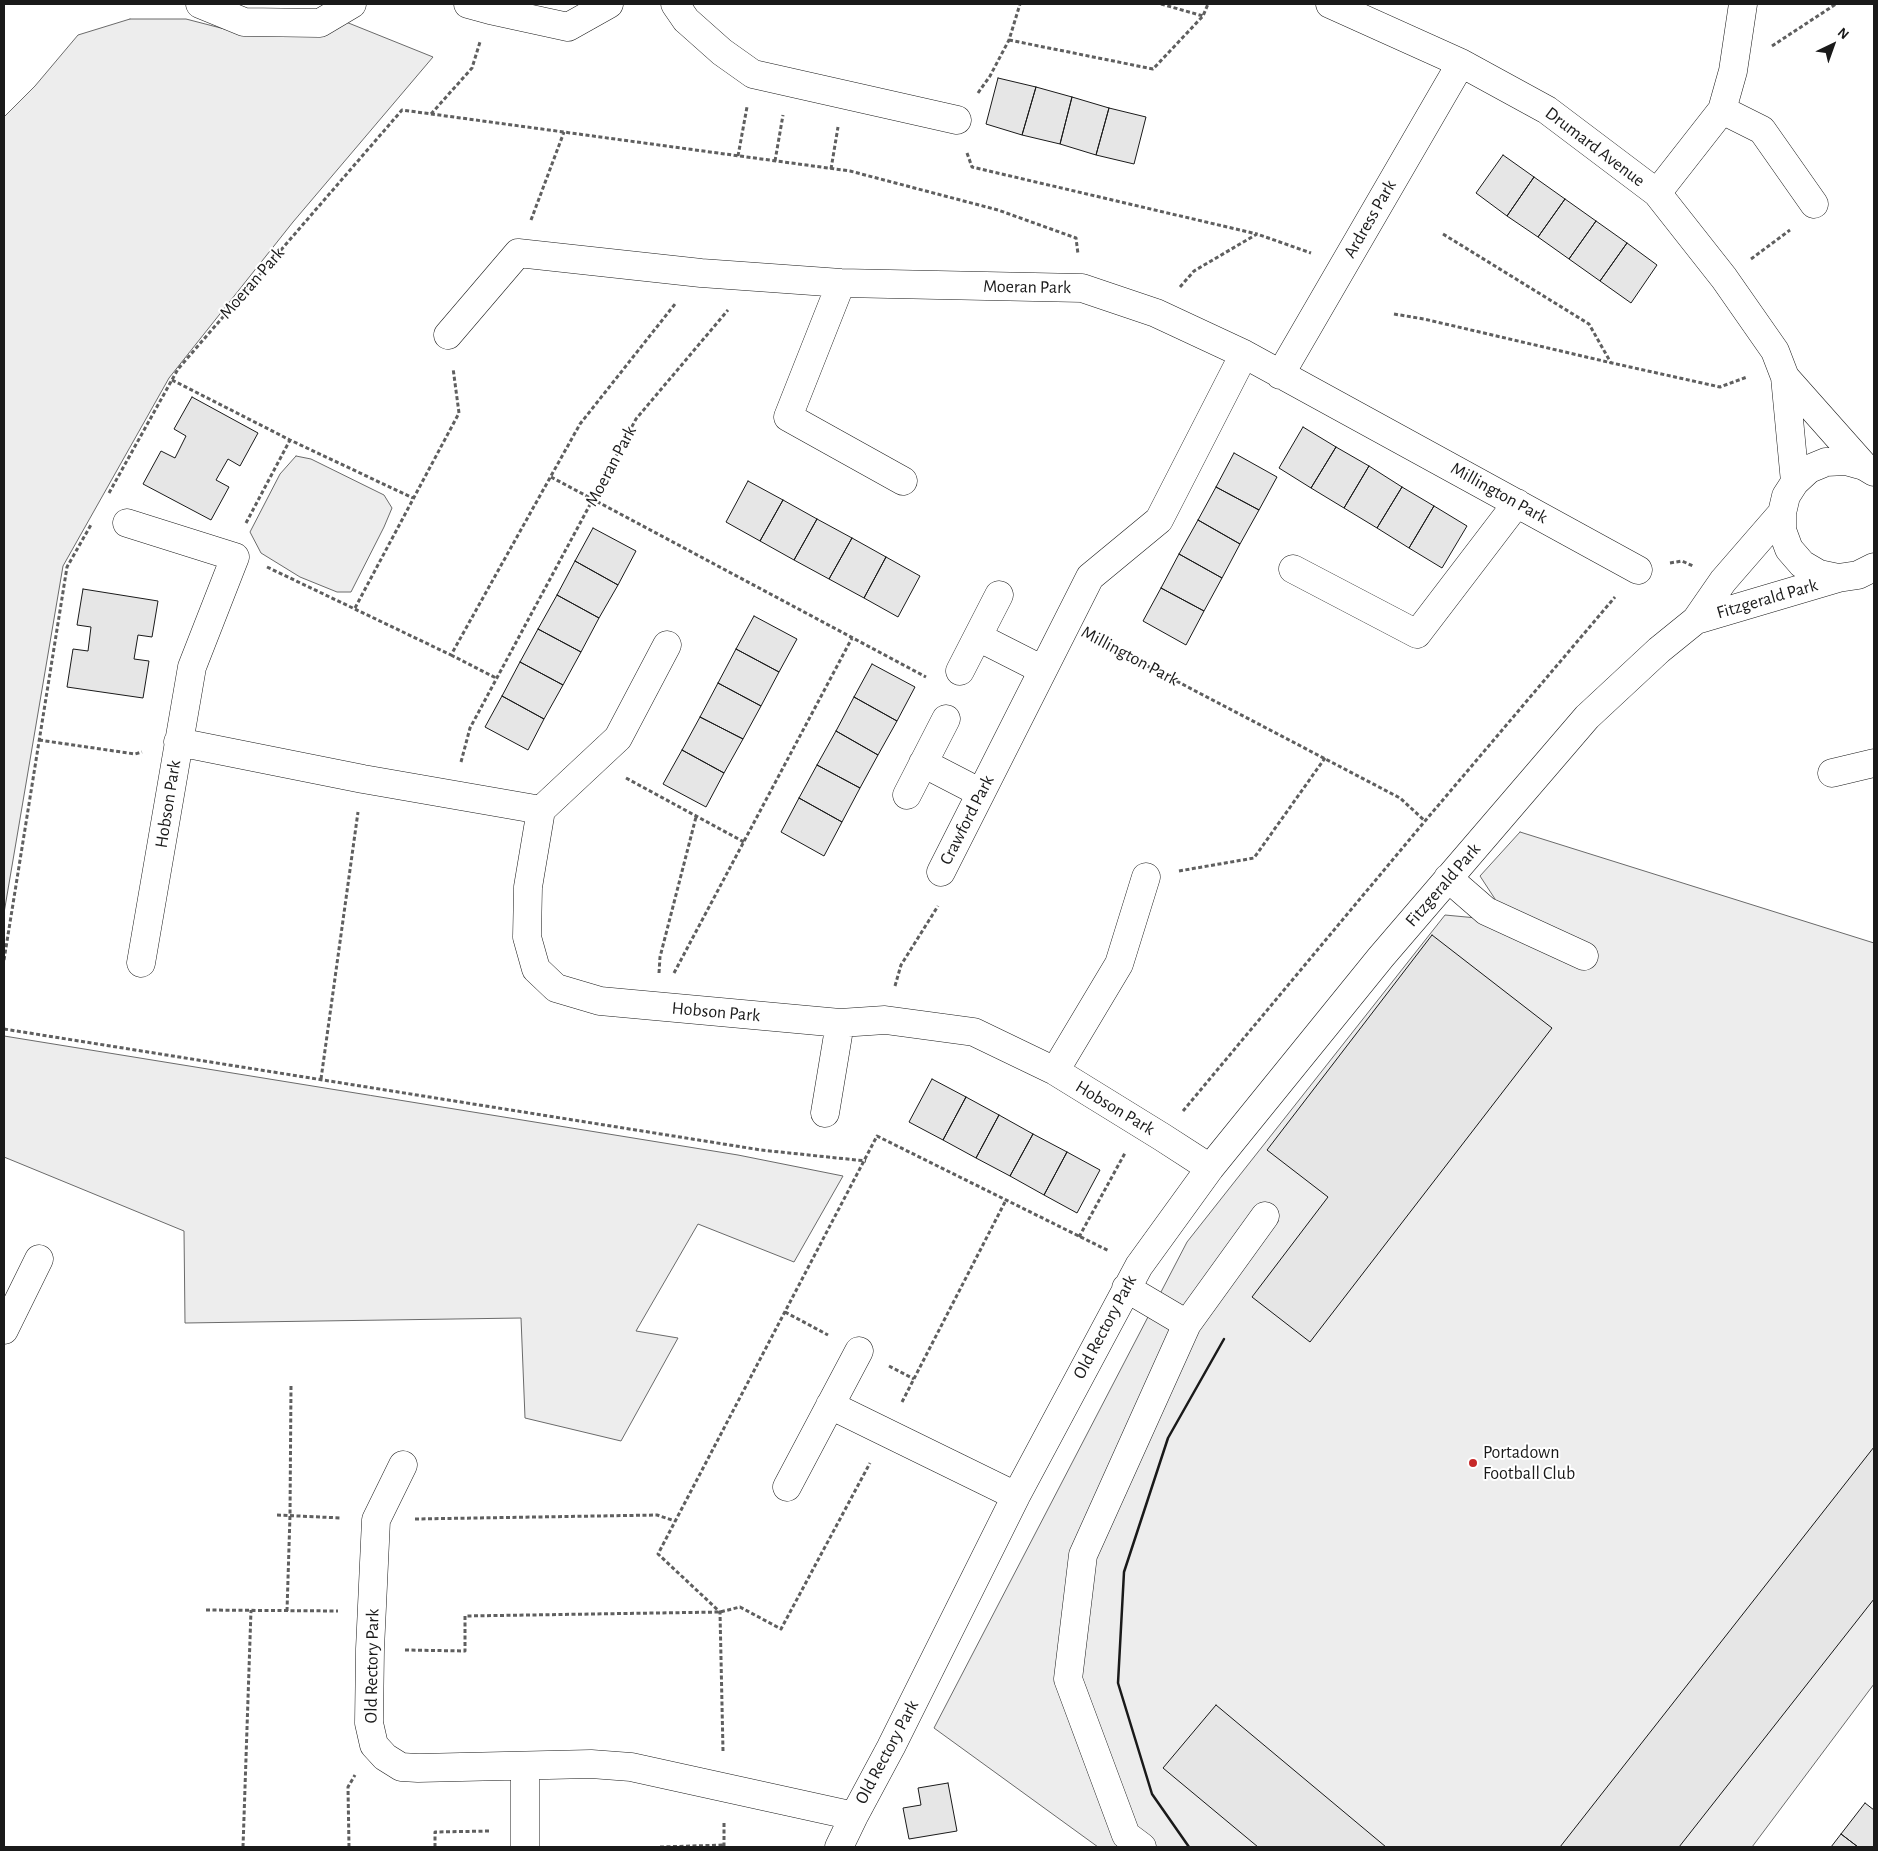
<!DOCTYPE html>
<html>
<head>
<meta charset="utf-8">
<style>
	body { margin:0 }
	#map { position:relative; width:1878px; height:1851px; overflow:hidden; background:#fff; font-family:"Alegreya Sans",sans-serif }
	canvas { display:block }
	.frame { position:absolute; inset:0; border:5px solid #1a1a1a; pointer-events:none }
	.north { position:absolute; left:1808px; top:20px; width:50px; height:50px; -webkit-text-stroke:4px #fff; paint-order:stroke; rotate:42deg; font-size:14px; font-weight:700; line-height:20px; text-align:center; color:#1a1a1a }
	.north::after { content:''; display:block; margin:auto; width:18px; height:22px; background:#1a1a1a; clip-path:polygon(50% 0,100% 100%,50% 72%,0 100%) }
</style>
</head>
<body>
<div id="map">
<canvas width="1878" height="1851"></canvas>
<div class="frame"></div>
<div class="north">N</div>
</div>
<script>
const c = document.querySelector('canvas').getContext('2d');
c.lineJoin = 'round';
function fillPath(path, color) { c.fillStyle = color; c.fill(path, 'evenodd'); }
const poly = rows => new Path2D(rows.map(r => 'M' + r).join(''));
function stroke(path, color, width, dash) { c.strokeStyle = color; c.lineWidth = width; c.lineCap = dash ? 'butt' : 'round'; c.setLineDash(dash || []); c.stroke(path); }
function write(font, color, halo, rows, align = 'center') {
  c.font = font + ' "Alegreya Sans",sans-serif'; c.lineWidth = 4; c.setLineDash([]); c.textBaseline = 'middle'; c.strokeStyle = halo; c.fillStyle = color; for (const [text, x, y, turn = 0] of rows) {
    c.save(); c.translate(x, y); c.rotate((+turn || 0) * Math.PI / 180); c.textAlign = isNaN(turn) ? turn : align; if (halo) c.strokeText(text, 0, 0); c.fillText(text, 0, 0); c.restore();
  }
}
const built = poly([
	[130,19,186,19,244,34,341,20,433,57,293,222,169,378,63,566,4,913,4,117,35,86,78,35,130,19],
	[296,456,311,459,384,495,392,508,384,527,351,592,337,592,300,577,261,553,250,532,280,474,296,456],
	[1520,832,1874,943,1874,1684,1752,1847,1098,1847,934,1728,1187,1242,1445,915,1477,918,1495,899,1480,876,1520,832],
	[4,1036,738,1155,843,1176,794,1262,698,1224,636,1331,678,1338,621,1441,525,1418,521,1318,185,1323,184,1231,4,1157,4,1036]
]);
fillPath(built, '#ededed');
stroke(built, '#6a6a6a', 1);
const building = poly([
	[998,78,1036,87,1022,135,986,124,998,78],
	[1036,87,1072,97,1060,144,1022,135,1036,87],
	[1072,97,1109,108,1096,155,1060,144,1072,97],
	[1109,108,1146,117,1134,164,1096,155,1109,108],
	[1503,155,1534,177,1507,216,1476,193,1503,155],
	[1534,177,1565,199,1538,237,1507,216,1534,177],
	[1565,199,1596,221,1569,259,1538,237,1565,199],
	[1596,221,1627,243,1600,281,1569,259,1596,221],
	[1627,243,1657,265,1631,303,1600,281,1627,243],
	[192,397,258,433,240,466,228,459,216,480,229,487,211,520,143,484,161,451,175,458,186,436,174,429,192,397],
	[1303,427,1336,447,1311,488,1279,468,1303,427],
	[1336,447,1369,466,1344,508,1311,488,1336,447],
	[1234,453,1277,477,1259,510,1216,487,1234,453],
	[1369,466,1402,487,1377,528,1344,508,1369,466],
	[748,481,783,500,760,541,726,522,748,481],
	[1216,487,1259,510,1240,544,1198,520,1216,487],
	[1402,487,1434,506,1409,548,1377,528,1402,487],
	[783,500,817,519,794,560,760,541,783,500],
	[1434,506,1467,526,1442,568,1409,548,1434,506],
	[817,519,852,538,829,579,794,560,817,519],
	[1198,520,1240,544,1222,578,1179,554,1198,520],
	[593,528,636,551,618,585,575,561,593,528],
	[852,538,886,557,864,598,829,579,852,538],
	[1179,554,1222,578,1204,611,1161,588,1179,554],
	[886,557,920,576,898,617,864,598,886,557],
	[575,561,618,585,599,618,557,595,575,561],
	[1161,588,1204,611,1186,645,1143,621,1161,588],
	[83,589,158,601,152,637,138,635,134,659,149,661,143,698,67,687,73,649,88,651,91,627,77,625,83,589],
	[557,595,599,618,581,652,538,629,557,595],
	[754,616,797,639,779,672,736,649,754,616],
	[538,629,581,652,563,685,520,662,538,629],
	[736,649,779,672,761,706,718,683,736,649],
	[520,662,563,685,544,719,502,696,520,662],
	[872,664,915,687,897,721,854,697,872,664],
	[718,683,761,706,743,739,700,717,718,683],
	[502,696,544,719,528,750,485,727,502,696],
	[854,697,897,721,878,755,836,731,854,697],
	[700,717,743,739,724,773,682,750,700,717],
	[836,731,878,755,860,788,817,765,836,731],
	[682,750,724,773,706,807,663,784,682,750],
	[817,765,860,788,842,822,799,798,817,765],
	[799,798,842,822,824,856,781,832,799,798],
	[1432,935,1552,1028,1310,1342,1252,1297,1328,1197,1267,1150,1432,935],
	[932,1079,966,1097,943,1140,909,1122,932,1079],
	[966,1097,999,1115,976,1158,943,1140,966,1097],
	[999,1115,1033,1134,1010,1176,976,1158,999,1115],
	[1033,1134,1067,1152,1044,1195,1010,1176,1033,1134],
	[1067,1152,1100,1170,1077,1213,1044,1195,1067,1152],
	[1874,1447,1874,1599,1679,1847,1560,1847,1874,1447],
	[1216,1705,1386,1847,1258,1847,1163,1768,1216,1705],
	[948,1783,957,1831,909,1839,903,1808,921,1805,918,1788,948,1783],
	[1865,1803,1874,1810,1874,1847,1858,1847,1841,1834,1865,1803],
	[1841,1834,1858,1847,1831,1847,1841,1834]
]);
fillPath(building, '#e6e6e6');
stroke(building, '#1a1a1a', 1);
const minor = poly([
	[200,4,244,22,320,23,352,4],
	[468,4,490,10,568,27,609,4],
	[675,4,686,20,722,52,753,74,957,120],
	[1330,4,1461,63,1547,110,1657,193,1724,278,1775,351,1785,377,1795,482],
	[1722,110,1762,130,1814,204],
	[1657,193,1722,110,1733,71,1743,4],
	[841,283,788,417,903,481],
	[448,335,518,253,701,273,841,283,1082,288,1156,313,1244,354,1638,570],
	[1280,375,1461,63],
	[1785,377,1864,466],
	[1874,472,1864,466,1846,461,1826,462,1809,469,1795,482,1786,496,1782,513,1782,530,1789,549,1802,564,1819,574,1838,578,1858,575,1874,567],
	[127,523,235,557,192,667,141,963],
	[1293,569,1417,634,1517,503],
	[1696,620,1838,578],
	[978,637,1043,670],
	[960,671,999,595],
	[178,742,363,779,541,810,528,887,527,937,536,969,556,988,600,1001,840,1023,885,1020,974,1032,1055,1071,1162,1137,1210,1168],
	[923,763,981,793],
	[1832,773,1874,763],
	[907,795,946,719],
	[541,810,618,738,667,645],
	[941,872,1090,577,1159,520,1244,354],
	[1448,878,1486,911,1584,956],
	[1055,1071,1119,964,1146,877],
	[825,1113,840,1023],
	[1126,1288,1187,1324],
	[4,1330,39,1259],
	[830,1405,1016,1496],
	[403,1465,376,1520,370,1649,369,1723,374,1745,385,1757,401,1767,418,1768,591,1764,631,1767,854,1816],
	[787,1487,859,1351],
	[525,1767,525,1847],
	[839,1847,854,1816,891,1747,1016,1496,1139,1266,1210,1168,1381,957,1587,717,1659,650,1696,620,1723,581,1782,513],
	[1142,1847,1126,1835,1068,1679,1083,1555,1187,1324,1265,1216]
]);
stroke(minor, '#1a1a1a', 29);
stroke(poly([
	[1161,4,1203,16],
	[1009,40,1153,69,1203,16,1208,4],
	[1772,46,1836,4],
	[978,93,990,76,1009,40,1020,4],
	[431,114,472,68,480,42],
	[967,153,972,167,1257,234],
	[738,156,747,107],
	[775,161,783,115],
	[831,169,838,127],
	[531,220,564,132],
	[1443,234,1589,324,1611,363],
	[1751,259,1790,230],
	[1180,287,1194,271,1257,234,1311,253],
	[1394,314,1424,319,1612,363,1720,387,1747,377],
	[172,380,290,440,413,498],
	[551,477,926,677],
	[109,493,178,369,402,110,850,171,998,210,1076,238,1078,254],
	[246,523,290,440],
	[1670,563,1682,561,1693,566],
	[267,567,451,655,580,424,675,304],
	[355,608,459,413,453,368],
	[1096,639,1400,798,1425,821],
	[451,655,496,678],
	[39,740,135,754,142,752],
	[461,762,470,728,636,419,728,310],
	[626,778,744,842],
	[1179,871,1254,858,1325,758],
	[4,960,67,567,92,523],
	[659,973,660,957,696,817],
	[674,973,852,638],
	[895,986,901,965,938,906],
	[4,1029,761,1150,866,1161],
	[321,1079,358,812],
	[1183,1111,1425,821,1615,597],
	[1079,1237,1125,1153],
	[785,1312,828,1335],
	[889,1366,914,1379],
	[902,1402,1006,1200],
	[277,1515,341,1518],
	[415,1519,657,1515,675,1521],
	[206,1610,338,1611],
	[287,1611,290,1515,291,1385],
	[405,1650,465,1651,465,1616,720,1612,740,1607,781,1629,870,1463],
	[723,1751,720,1612,658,1554,877,1136,1109,1251],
	[724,1823,724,1847],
	[243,1847,251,1610],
	[349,1847,348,1787,355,1775],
	[435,1847,435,1832,491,1831],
	[660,1847,724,1845]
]), '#5f5f5f', 3, [4, 2.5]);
stroke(minor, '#fff', 28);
stroke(poly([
	[1189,1847,1152,1794,1118,1683,1124,1572,1168,1438,1224,1339]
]), '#1a1a1a', 2.5);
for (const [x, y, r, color] of [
	[1473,1463,5,"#c62828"]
]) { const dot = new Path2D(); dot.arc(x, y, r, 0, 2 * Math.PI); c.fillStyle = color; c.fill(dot); stroke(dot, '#fff', 2); }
write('18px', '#1a1a1a', '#fff', [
	["Drumard Avenue",1595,147,37],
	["Ardress Park",1370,219,-60],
	["Moeran Park",252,283,-49],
	["Moeran Park",1027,287,1],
	["Moeran Park",611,466,-62],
	["Millington Park",1499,493,29],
	["Fitzgerald Park",1767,599,-16],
	["Millington Park",1130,656,28],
	["Hobson Park",168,804,-81],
	["Crawford Park",967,820,-63],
	["Fitzgerald Park",1443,885,-49],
	["Hobson Park",716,1012,5],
	["Hobson Park",1115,1108,31],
	["Old Rectory Park",1105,1327,-62],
	["Old Rectory Park",372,1666,-89],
	["Old Rectory Park",887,1752,-62]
]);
write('18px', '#1a1a1a', '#fff', [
	["Portadown",1483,1453],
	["Football Club",1483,1474]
], 'left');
</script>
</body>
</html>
